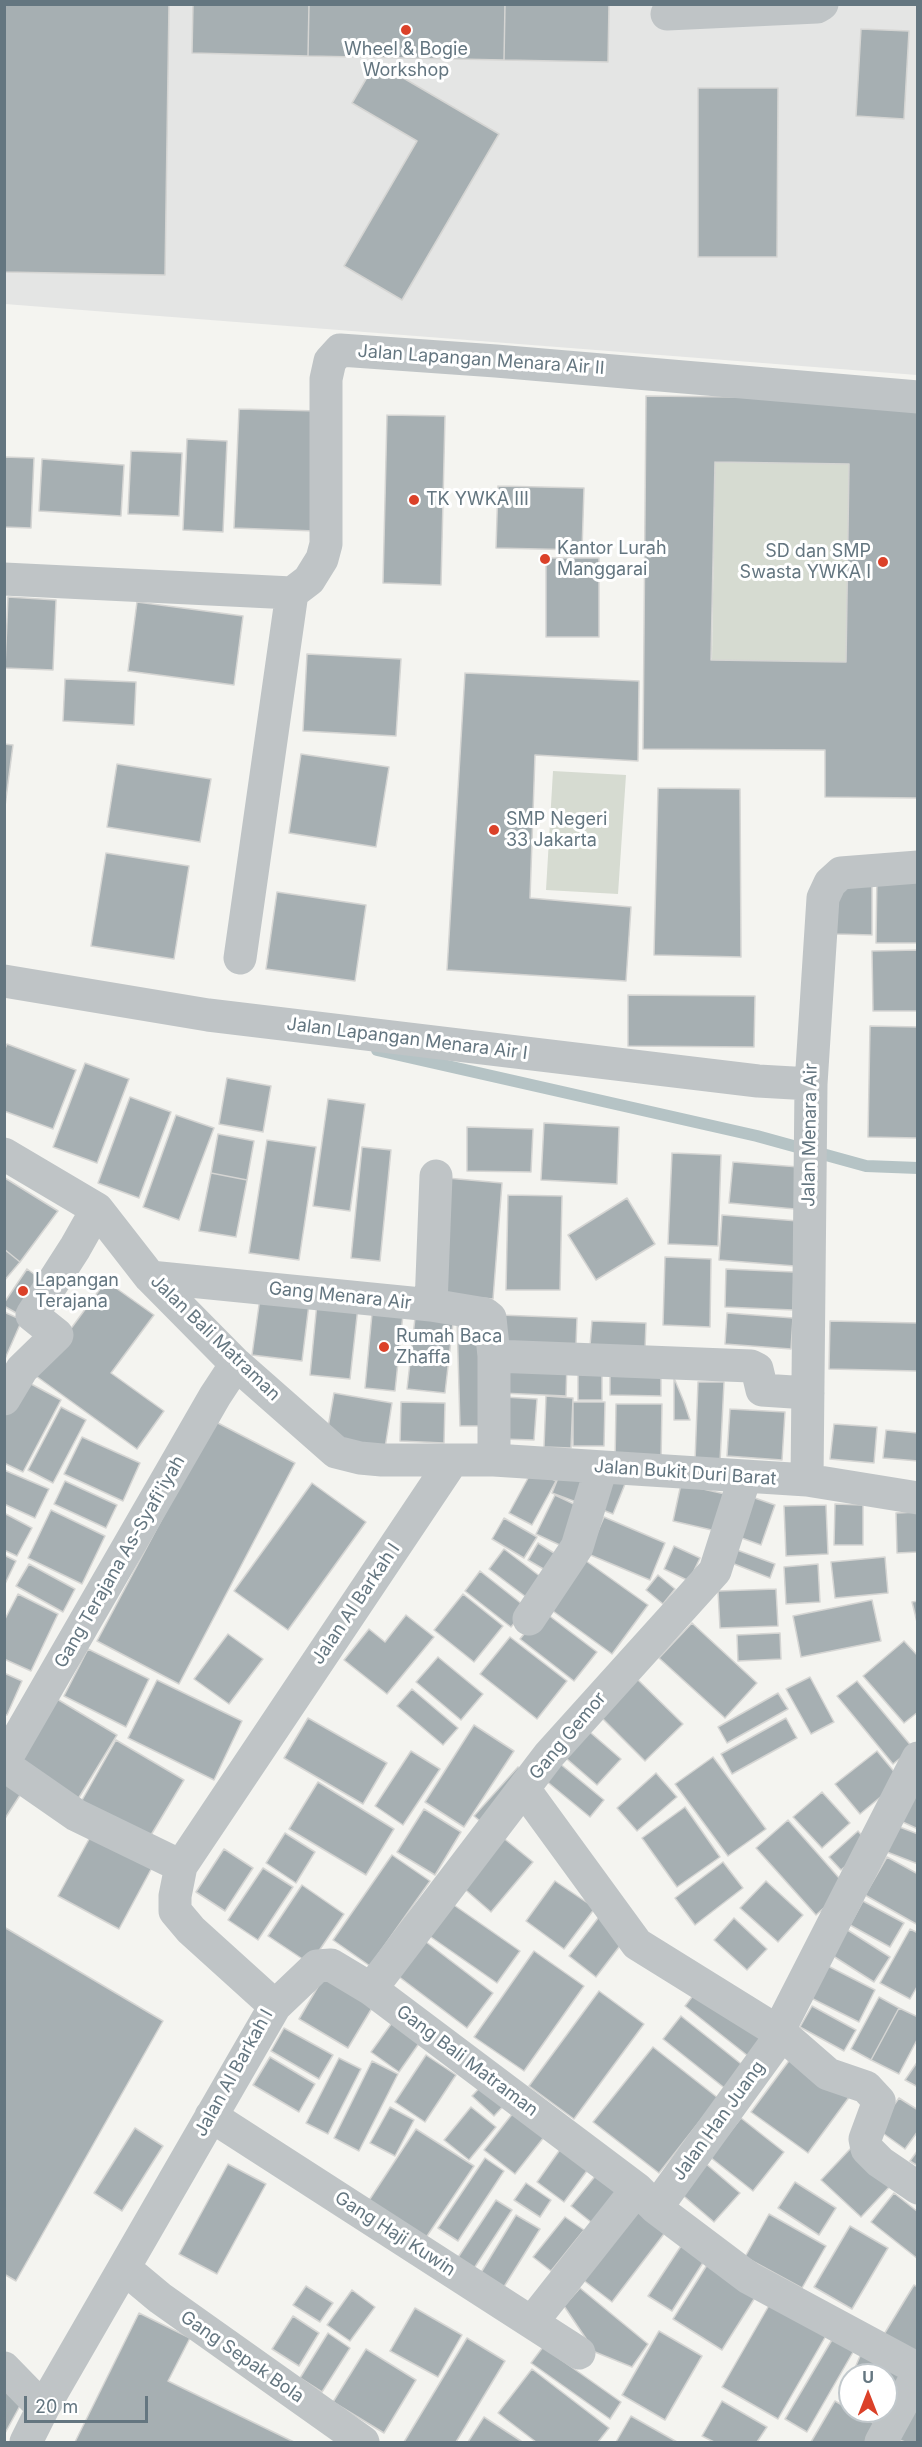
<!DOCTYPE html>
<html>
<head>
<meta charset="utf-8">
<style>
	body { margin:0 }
	#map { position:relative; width:922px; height:2447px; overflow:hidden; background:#f4f4f0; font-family:Inter,sans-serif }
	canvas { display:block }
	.frame { position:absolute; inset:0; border:6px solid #647680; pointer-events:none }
	.north { position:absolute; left:838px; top:2363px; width:60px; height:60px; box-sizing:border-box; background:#fff; border:2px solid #c1c8cc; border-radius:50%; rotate:0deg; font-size:16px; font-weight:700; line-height:24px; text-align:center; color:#647680 }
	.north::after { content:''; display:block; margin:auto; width:21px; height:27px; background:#db4129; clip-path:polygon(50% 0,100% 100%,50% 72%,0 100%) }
	.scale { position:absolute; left:24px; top:2396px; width:124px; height:27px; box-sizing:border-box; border:3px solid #647680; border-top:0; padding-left:8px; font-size:18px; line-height:21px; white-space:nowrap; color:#647680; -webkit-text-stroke:4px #fff; paint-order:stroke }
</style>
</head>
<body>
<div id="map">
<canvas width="922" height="2447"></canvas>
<div class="frame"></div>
<div class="north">U</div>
<div class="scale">20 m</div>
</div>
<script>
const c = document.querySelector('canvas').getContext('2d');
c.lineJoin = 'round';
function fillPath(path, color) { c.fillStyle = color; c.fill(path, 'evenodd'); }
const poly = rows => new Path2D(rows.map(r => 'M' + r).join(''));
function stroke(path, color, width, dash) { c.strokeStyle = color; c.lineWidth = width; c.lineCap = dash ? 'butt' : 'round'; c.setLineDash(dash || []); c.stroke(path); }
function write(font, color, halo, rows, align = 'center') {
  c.font = font + ' Inter,sans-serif'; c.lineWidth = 6; c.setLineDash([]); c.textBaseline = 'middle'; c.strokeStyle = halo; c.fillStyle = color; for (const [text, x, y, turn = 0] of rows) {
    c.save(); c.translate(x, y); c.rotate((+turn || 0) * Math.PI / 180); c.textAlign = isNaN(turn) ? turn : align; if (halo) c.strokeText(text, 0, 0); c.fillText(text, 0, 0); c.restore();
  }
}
fillPath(poly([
	[4,5,917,5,917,375,5,304]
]), '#e4e5e4');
fillPath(poly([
	[715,462,849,464,846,662,712,660],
	[553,771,626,775,618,894,546,890]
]), '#d6dbd1');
stroke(poly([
	[377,1050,757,1136,866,1166,918,1168]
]), '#b5c3c5', 12);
const building = poly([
	[4,4,169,4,165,275,4,272,4,4],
	[193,4,309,4,308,56,192,53,193,4],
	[309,4,505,4,504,60,308,56,309,4],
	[505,4,609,4,608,62,504,60,505,4],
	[861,29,909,31,904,119,856,116,861,29],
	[376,62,499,134,402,300,344,266,417,141,352,103,376,62],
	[698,88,778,88,777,257,698,257,698,88],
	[646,396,918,399,918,798,825,797,825,750,643,749,646,396],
	[715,462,849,464,846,662,711,660,715,462],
	[239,409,319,411,315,531,234,528,239,409],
	[387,415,445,416,441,585,383,583,387,415],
	[187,439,227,441,223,532,183,530,187,439],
	[131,451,182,453,179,516,128,514,131,451],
	[4,457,34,458,31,528,4,527,4,457],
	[42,459,124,465,121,516,39,511,42,459],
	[498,486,584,488,582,550,496,548,498,486],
	[546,558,599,558,599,637,546,637,546,558],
	[8,597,56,600,53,670,5,668,8,597],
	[137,602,243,616,234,685,128,671,137,602],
	[307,654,401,659,396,736,303,731,307,654],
	[465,673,639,681,638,761,535,755,530,898,631,907,626,981,447,970,465,673],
	[65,679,136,682,134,725,63,721,65,679],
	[4,744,13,745,4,814,4,744],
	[301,754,389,767,376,847,289,833,301,754],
	[117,764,211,779,200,842,107,827,117,764],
	[658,788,740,789,741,957,654,955,658,788],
	[106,853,189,866,174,959,91,946,106,853],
	[877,872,918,873,918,943,876,943,877,872],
	[837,882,872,883,872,935,835,934,837,882],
	[277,892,366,905,355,981,266,969,277,892],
	[918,950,918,1011,873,1011,872,951,918,950],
	[628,995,755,996,754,1047,628,1046,628,995],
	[870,1026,918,1027,918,1138,868,1137,870,1026],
	[7,1044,76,1070,53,1129,4,1111,4,1051,7,1044],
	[85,1063,129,1079,97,1163,53,1147,85,1063],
	[227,1078,271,1086,263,1132,219,1124,227,1078],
	[130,1097,171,1112,139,1198,98,1183,130,1097],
	[328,1099,365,1104,350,1211,313,1206,328,1099],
	[176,1115,214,1128,179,1220,143,1207,176,1115],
	[544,1123,619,1127,617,1184,541,1180,544,1123],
	[467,1127,533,1129,531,1172,467,1171,467,1127],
	[218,1134,254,1141,247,1180,211,1173,218,1134],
	[267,1140,316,1147,299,1260,249,1253,267,1140],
	[362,1147,391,1150,380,1261,351,1258,362,1147],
	[672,1153,721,1155,718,1246,668,1244,672,1153],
	[733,1162,799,1167,795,1209,729,1203,733,1162],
	[211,1173,247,1180,236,1237,199,1231,211,1173],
	[5,1178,58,1211,20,1262,4,1249,5,1178],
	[447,1178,502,1183,493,1299,438,1294,447,1178],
	[508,1195,562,1196,560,1290,506,1290,508,1195],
	[627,1198,655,1244,596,1280,568,1235,627,1198],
	[722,1215,798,1221,795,1266,719,1260,722,1215],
	[4,1249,20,1262,4,1281,4,1249],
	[665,1257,711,1259,710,1327,663,1325,665,1257],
	[27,1269,41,1279,18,1314,4,1306,4,1303,27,1269],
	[726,1269,794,1272,793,1310,725,1307,726,1269],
	[106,1281,154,1315,111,1373,164,1411,137,1449,36,1376,106,1281],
	[260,1298,309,1304,302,1361,252,1355,260,1298],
	[317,1303,358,1307,350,1379,310,1375,317,1303],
	[373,1303,404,1305,395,1391,365,1388,373,1303],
	[416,1309,454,1314,445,1393,407,1389,416,1309],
	[4,1312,22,1320,4,1361,4,1312],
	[727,1313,793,1318,791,1349,725,1344,727,1313],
	[500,1315,577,1318,576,1345,499,1342,500,1315],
	[482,1317,485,1426,460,1426,457,1318,482,1317],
	[592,1321,646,1323,645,1349,590,1346,592,1321],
	[830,1321,918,1323,918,1371,829,1369,830,1321],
	[502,1359,567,1362,566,1396,501,1393,502,1359],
	[578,1360,602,1360,602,1400,578,1400,578,1360],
	[610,1365,661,1365,661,1396,610,1395,610,1365],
	[20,1378,61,1400,23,1472,4,1463,4,1408,20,1378],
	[674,1378,684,1402,690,1420,674,1420,674,1378],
	[698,1382,724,1382,720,1462,695,1461,698,1382],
	[334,1393,392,1403,385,1448,326,1439,334,1393],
	[546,1396,573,1398,571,1448,544,1447,546,1396],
	[504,1397,537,1399,534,1440,502,1439,504,1397],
	[401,1402,445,1403,444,1443,400,1441,401,1402],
	[573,1402,605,1402,604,1446,573,1446,573,1402],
	[616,1404,662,1404,661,1462,615,1462,616,1404],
	[61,1407,86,1420,53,1483,28,1470,61,1407],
	[730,1409,785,1412,782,1460,727,1456,730,1409],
	[214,1421,295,1463,179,1684,97,1641,214,1421],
	[834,1424,877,1427,874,1463,830,1459,834,1424],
	[886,1430,918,1433,918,1461,883,1458,886,1430],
	[82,1437,140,1463,123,1501,64,1474,82,1437],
	[562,1468,595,1481,587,1506,552,1493,562,1468],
	[533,1469,556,1481,532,1525,509,1513,533,1469],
	[4,1470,49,1489,35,1518,4,1504,4,1470],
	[608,1472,627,1479,613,1514,595,1507,608,1472],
	[65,1481,117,1505,106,1528,54,1504,65,1481],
	[312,1483,366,1522,288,1630,234,1591,312,1483],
	[681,1484,725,1494,716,1531,673,1521,681,1484],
	[555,1495,582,1508,564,1547,536,1534,555,1495],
	[749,1496,775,1505,761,1545,736,1536,749,1496],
	[835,1504,863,1505,863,1545,834,1545,835,1504],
	[826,1505,828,1554,786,1556,784,1506,826,1505],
	[51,1510,105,1536,82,1584,28,1558,51,1510],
	[918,1512,918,1552,897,1553,896,1513,918,1512],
	[4,1513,32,1528,17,1556,4,1550,4,1513],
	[604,1517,665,1543,650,1580,588,1554,604,1517],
	[504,1518,537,1537,524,1558,492,1539,504,1518],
	[538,1543,562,1558,552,1574,528,1560,538,1543],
	[674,1546,700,1558,689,1581,664,1569,674,1546],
	[729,1547,775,1564,770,1578,724,1560,729,1547],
	[504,1549,541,1577,526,1597,489,1569,504,1549],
	[4,1555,16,1561,4,1586,4,1555],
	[885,1557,888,1593,835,1598,831,1562,885,1557],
	[582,1558,648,1605,612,1654,546,1606,582,1558],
	[29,1564,75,1589,63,1612,16,1586,29,1564],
	[818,1564,820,1602,786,1604,784,1567,818,1564],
	[480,1571,527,1608,511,1627,465,1591,480,1571],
	[658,1575,675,1589,663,1604,646,1590,658,1575],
	[776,1589,778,1626,720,1628,718,1591,776,1589],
	[18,1594,58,1614,31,1671,4,1659,4,1621,18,1594],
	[463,1594,503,1626,474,1662,434,1630,463,1594],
	[872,1600,881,1641,801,1657,793,1616,872,1600],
	[918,1601,918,1626,912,1602,918,1601],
	[543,1611,597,1652,574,1681,520,1639,543,1611],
	[406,1615,434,1637,387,1694,344,1660,369,1629,385,1642,406,1615],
	[692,1623,757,1683,725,1718,659,1658,692,1623],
	[780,1633,781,1659,738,1661,737,1635,780,1633],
	[228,1634,263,1659,229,1704,194,1679,228,1634],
	[510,1637,567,1681,537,1719,480,1674,510,1637],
	[904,1641,918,1656,918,1712,904,1723,863,1676,904,1641],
	[88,1649,149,1679,126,1727,64,1696,88,1649],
	[438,1657,483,1694,461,1720,416,1682,438,1657],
	[4,1673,22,1681,7,1715,4,1714,4,1673],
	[632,1674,683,1724,645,1761,595,1711,632,1674],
	[810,1677,834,1722,811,1734,786,1689,810,1677],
	[157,1680,242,1721,214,1780,128,1738,157,1680],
	[857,1681,913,1748,893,1764,837,1696,857,1681],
	[412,1689,458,1728,443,1745,397,1706,412,1689],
	[778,1693,788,1709,727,1743,718,1727,778,1693],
	[52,1696,117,1735,75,1804,11,1765,52,1696],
	[308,1718,387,1763,363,1804,284,1758,308,1718],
	[786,1718,797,1738,732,1774,721,1754,786,1718],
	[474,1725,514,1751,464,1827,425,1802,474,1725],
	[584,1727,621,1759,597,1785,560,1753,584,1727],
	[116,1740,184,1780,148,1840,81,1802,116,1740],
	[411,1751,440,1769,403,1825,375,1806,411,1751],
	[877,1751,901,1780,860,1814,835,1784,877,1751],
	[713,1757,766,1829,728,1856,675,1784,713,1757],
	[553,1758,604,1800,590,1817,539,1775,553,1758],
	[518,1767,530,1778,487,1827,474,1816,518,1767],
	[918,1771,918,1829,894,1818,918,1771],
	[656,1773,677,1797,637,1831,617,1808,656,1773],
	[4,1781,22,1792,4,1820,4,1781],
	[318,1782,394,1829,366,1875,289,1829,318,1782],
	[822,1792,850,1823,822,1848,793,1817,822,1792],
	[685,1807,720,1857,677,1887,642,1838,685,1807],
	[424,1809,461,1832,435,1875,397,1852,424,1809],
	[788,1820,847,1887,816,1915,756,1848,788,1820],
	[897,1826,918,1834,918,1864,887,1852,897,1826],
	[94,1830,155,1862,119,1929,58,1896,94,1830],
	[858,1831,870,1845,841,1870,829,1857,858,1831],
	[285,1833,315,1852,296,1883,266,1863,285,1833],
	[501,1836,533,1862,491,1912,460,1885,501,1836],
	[224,1849,253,1868,225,1911,196,1892,224,1849],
	[392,1855,430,1881,370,1966,333,1940,392,1855],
	[887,1857,918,1874,918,1925,865,1895,887,1857],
	[723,1862,743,1888,695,1925,675,1898,723,1862],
	[263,1868,293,1887,258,1940,228,1920,263,1868],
	[555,1881,595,1908,564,1949,526,1921,555,1881],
	[766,1881,803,1915,778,1942,740,1908,766,1881],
	[302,1885,344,1914,310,1964,268,1936,302,1885],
	[863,1901,904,1923,890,1947,850,1925,863,1901],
	[451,1903,520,1951,497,1983,428,1935,451,1903],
	[602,1913,629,1934,596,1977,569,1956,602,1913],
	[734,1918,767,1949,747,1970,714,1940,734,1918],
	[4,1927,163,2021,16,2281,4,2274,4,1927],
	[846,1929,890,1957,874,1982,830,1954,846,1929],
	[910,1929,918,1933,918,1985,910,1999,880,1983,910,1929],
	[421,1938,493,1993,467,2028,394,1973,421,1938],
	[534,1951,584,1986,524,2071,474,2037,534,1951],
	[826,1965,875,1990,859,2022,809,1997,826,1965],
	[326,1973,375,2003,348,2048,299,2019,326,1973],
	[699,1988,762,2038,748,2056,685,2006,699,1988],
	[599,1991,644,2024,574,2119,529,2086,599,1991],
	[879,1997,899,2008,871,2060,851,2049,879,1997],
	[812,2006,856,2030,844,2051,800,2027,812,2006],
	[899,2008,918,2017,918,2038,899,2074,871,2060,899,2008],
	[399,2013,427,2032,399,2072,371,2052,399,2013],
	[681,2016,745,2067,727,2090,663,2039,681,2016],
	[284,2028,333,2055,319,2079,271,2051,284,2028],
	[653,2047,718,2098,659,2173,593,2122,653,2047],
	[794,2054,850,2096,808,2153,751,2112,794,2054],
	[426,2055,456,2075,425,2122,395,2102,426,2055],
	[270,2057,315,2084,299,2112,253,2085,270,2057],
	[339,2058,361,2069,328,2134,306,2123,339,2058],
	[372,2061,398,2074,359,2151,334,2138,372,2061],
	[918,2061,918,2087,905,2080,918,2061],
	[486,2081,508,2101,494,2116,472,2096,486,2081],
	[899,2098,918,2110,918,2131,905,2149,877,2129,899,2098],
	[390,2107,414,2120,395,2156,370,2143,390,2107],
	[471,2107,496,2127,469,2160,444,2140,471,2107],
	[517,2108,548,2132,515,2174,484,2150,517,2108],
	[741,2118,784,2152,753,2191,710,2157,741,2118],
	[135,2128,163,2146,122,2211,94,2193,135,2128],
	[416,2129,474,2166,421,2245,364,2208,416,2129],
	[564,2144,592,2164,564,2202,537,2182,564,2144],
	[852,2147,892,2184,861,2217,821,2180,852,2147],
	[918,2150,918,2166,910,2161,918,2150],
	[485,2158,504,2171,458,2241,438,2228,485,2158],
	[705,2163,740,2193,714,2222,679,2192,705,2163],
	[228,2164,266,2184,217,2274,179,2254,228,2164],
	[601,2169,631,2193,601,2230,571,2206,601,2169],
	[795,2182,836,2208,819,2235,778,2208,795,2182],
	[526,2183,551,2200,540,2217,514,2200,526,2183],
	[894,2193,918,2212,918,2259,871,2222,894,2193],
	[496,2200,512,2210,469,2276,453,2265,496,2200],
	[633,2204,667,2230,612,2302,578,2276,633,2204],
	[769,2214,826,2246,802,2288,745,2257,769,2214],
	[516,2215,540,2229,497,2298,474,2284,516,2215],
	[565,2217,584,2230,551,2271,533,2257,565,2217],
	[850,2226,888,2248,852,2309,814,2287,850,2226],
	[683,2243,706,2258,672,2311,648,2296,683,2243],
	[707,2265,756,2296,722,2350,673,2319,707,2265],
	[914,2285,918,2287,918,2357,883,2336,914,2285],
	[306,2286,333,2303,320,2322,293,2305,306,2286],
	[580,2288,648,2344,632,2367,595,2352,564,2306,580,2288],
	[352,2290,375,2307,350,2341,327,2325,352,2290],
	[775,2295,831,2327,778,2419,722,2387,775,2295],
	[415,2308,462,2335,438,2377,390,2351,415,2308],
	[139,2313,190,2338,168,2381,294,2442,75,2442,139,2313],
	[293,2316,319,2333,299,2366,272,2349,293,2316],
	[839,2328,860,2340,807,2432,785,2419,839,2328],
	[659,2331,702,2356,665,2420,622,2395,659,2331],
	[328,2333,350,2348,322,2392,300,2378,328,2333],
	[467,2338,505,2361,456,2442,404,2442,467,2338],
	[543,2347,621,2402,610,2419,531,2363,543,2347],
	[366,2349,416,2380,384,2433,333,2402,366,2349],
	[863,2349,904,2366,886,2411,886,2375,852,2375,863,2349],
	[532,2369,609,2428,598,2442,536,2442,498,2413,532,2369],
	[4,2381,27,2393,4,2435,4,2381],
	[850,2381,850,2402,843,2399,850,2381],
	[918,2400,918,2442,905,2442,897,2439,918,2400],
	[722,2401,767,2427,757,2442,714,2442,702,2436,722,2401],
	[835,2401,882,2428,874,2442,811,2442,835,2401],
	[631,2416,677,2442,616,2442,631,2416],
	[484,2417,521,2441,520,2442,468,2442,484,2417]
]);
fillPath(building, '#a6afb2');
stroke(building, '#d5d5d3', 1.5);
stroke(poly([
	[667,14,817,7,822,4],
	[4,579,292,593,309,580,322,559,326,544,326,379,330,361,340,350,496,361,918,397],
	[240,958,292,593],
	[4,981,208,1015,758,1081,811,1084],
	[4,1154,97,1209,150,1277,236,1364,336,1452,360,1458,382,1460,494,1460,807,1480,918,1498],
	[150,1277,431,1305,485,1314,490,1318,494,1356,494,1460],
	[431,1305,436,1176],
	[494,1356,751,1366,757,1369,762,1390,808,1393],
	[4,1399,22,1369,57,1335,32,1315,75,1248,97,1209],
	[807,1480,811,1084,823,898,830,883,841,873,918,867],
	[529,1619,577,1547,601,1468],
	[4,1762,215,1396,236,1364],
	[4,1765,76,1815,181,1866],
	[524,1789,637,1944,782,2034,828,2074,866,2087,879,2101,865,2139,867,2149,880,2162,918,2188],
	[371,1989,549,1755,715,1571,745,1477],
	[275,2006,317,1966,331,1965,371,1989,637,2189,656,2208,749,2278,918,2369],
	[211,2116,579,2353],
	[656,2208,782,2034,782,2024,918,1758],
	[124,2268,160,2298,363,2442],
	[532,2322,637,2189],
	[4,2368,43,2408],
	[26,2442,43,2408,275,2006,191,1930,175,1911,175,1896,181,1866,452,1461],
	[881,2442,918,2374]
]), '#bfc4c6', 33);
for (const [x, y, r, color] of [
	[406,30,6,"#db4129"],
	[414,500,6,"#db4129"],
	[545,559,6,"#db4129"],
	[883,562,6,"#db4129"],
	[494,830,6,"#db4129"],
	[23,1291,6,"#db4129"],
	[384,1347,6,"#db4129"]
]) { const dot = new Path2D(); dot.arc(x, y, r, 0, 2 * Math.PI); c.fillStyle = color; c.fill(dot); stroke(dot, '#fff', 2); }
write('18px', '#647680', '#fff', [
	["Wheel & Bogie",406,50,"center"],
	["Workshop",406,71,"center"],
	["TK YWKA III",426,500],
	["Kantor Lurah",557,549],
	["Manggarai",557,570],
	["SD dan SMP",871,552,"right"],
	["Swasta YWKA I",871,573,"right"],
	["SMP Negeri",506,820],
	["33 Jakarta",506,841],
	["Lapangan",35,1281],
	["Terajana",35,1302],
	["Rumah Baca",396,1337],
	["Zhaffa",396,1358]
], 'left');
write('18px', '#647680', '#fff', [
	["Jalan Lapangan Menara Air II",481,360,4],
	["Jalan Lapangan Menara Air I",407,1039,7],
	["Jalan Menara Air",810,1135,-89],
	["Gang Menara Air",340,1296,6],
	["Jalan Bali Matraman",215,1338,44],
	["Jalan Bukit Duri Barat",685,1473,4],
	["Gang Terajana As-Syafi'iyah",120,1562,-60],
	["Jalan Al Barkah I",356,1604,-56],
	["Gang Gemor",568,1736,-50],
	["Gang Bali Matraman",467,2061,37],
	["Jalan Al Barkah I",234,2073,-61],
	["Jalan Han Juang",719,2121,-54],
	["Gang Haji Kuwin",395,2234,33],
	["Gang Sepak Bola",242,2357,35]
]);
</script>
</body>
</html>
